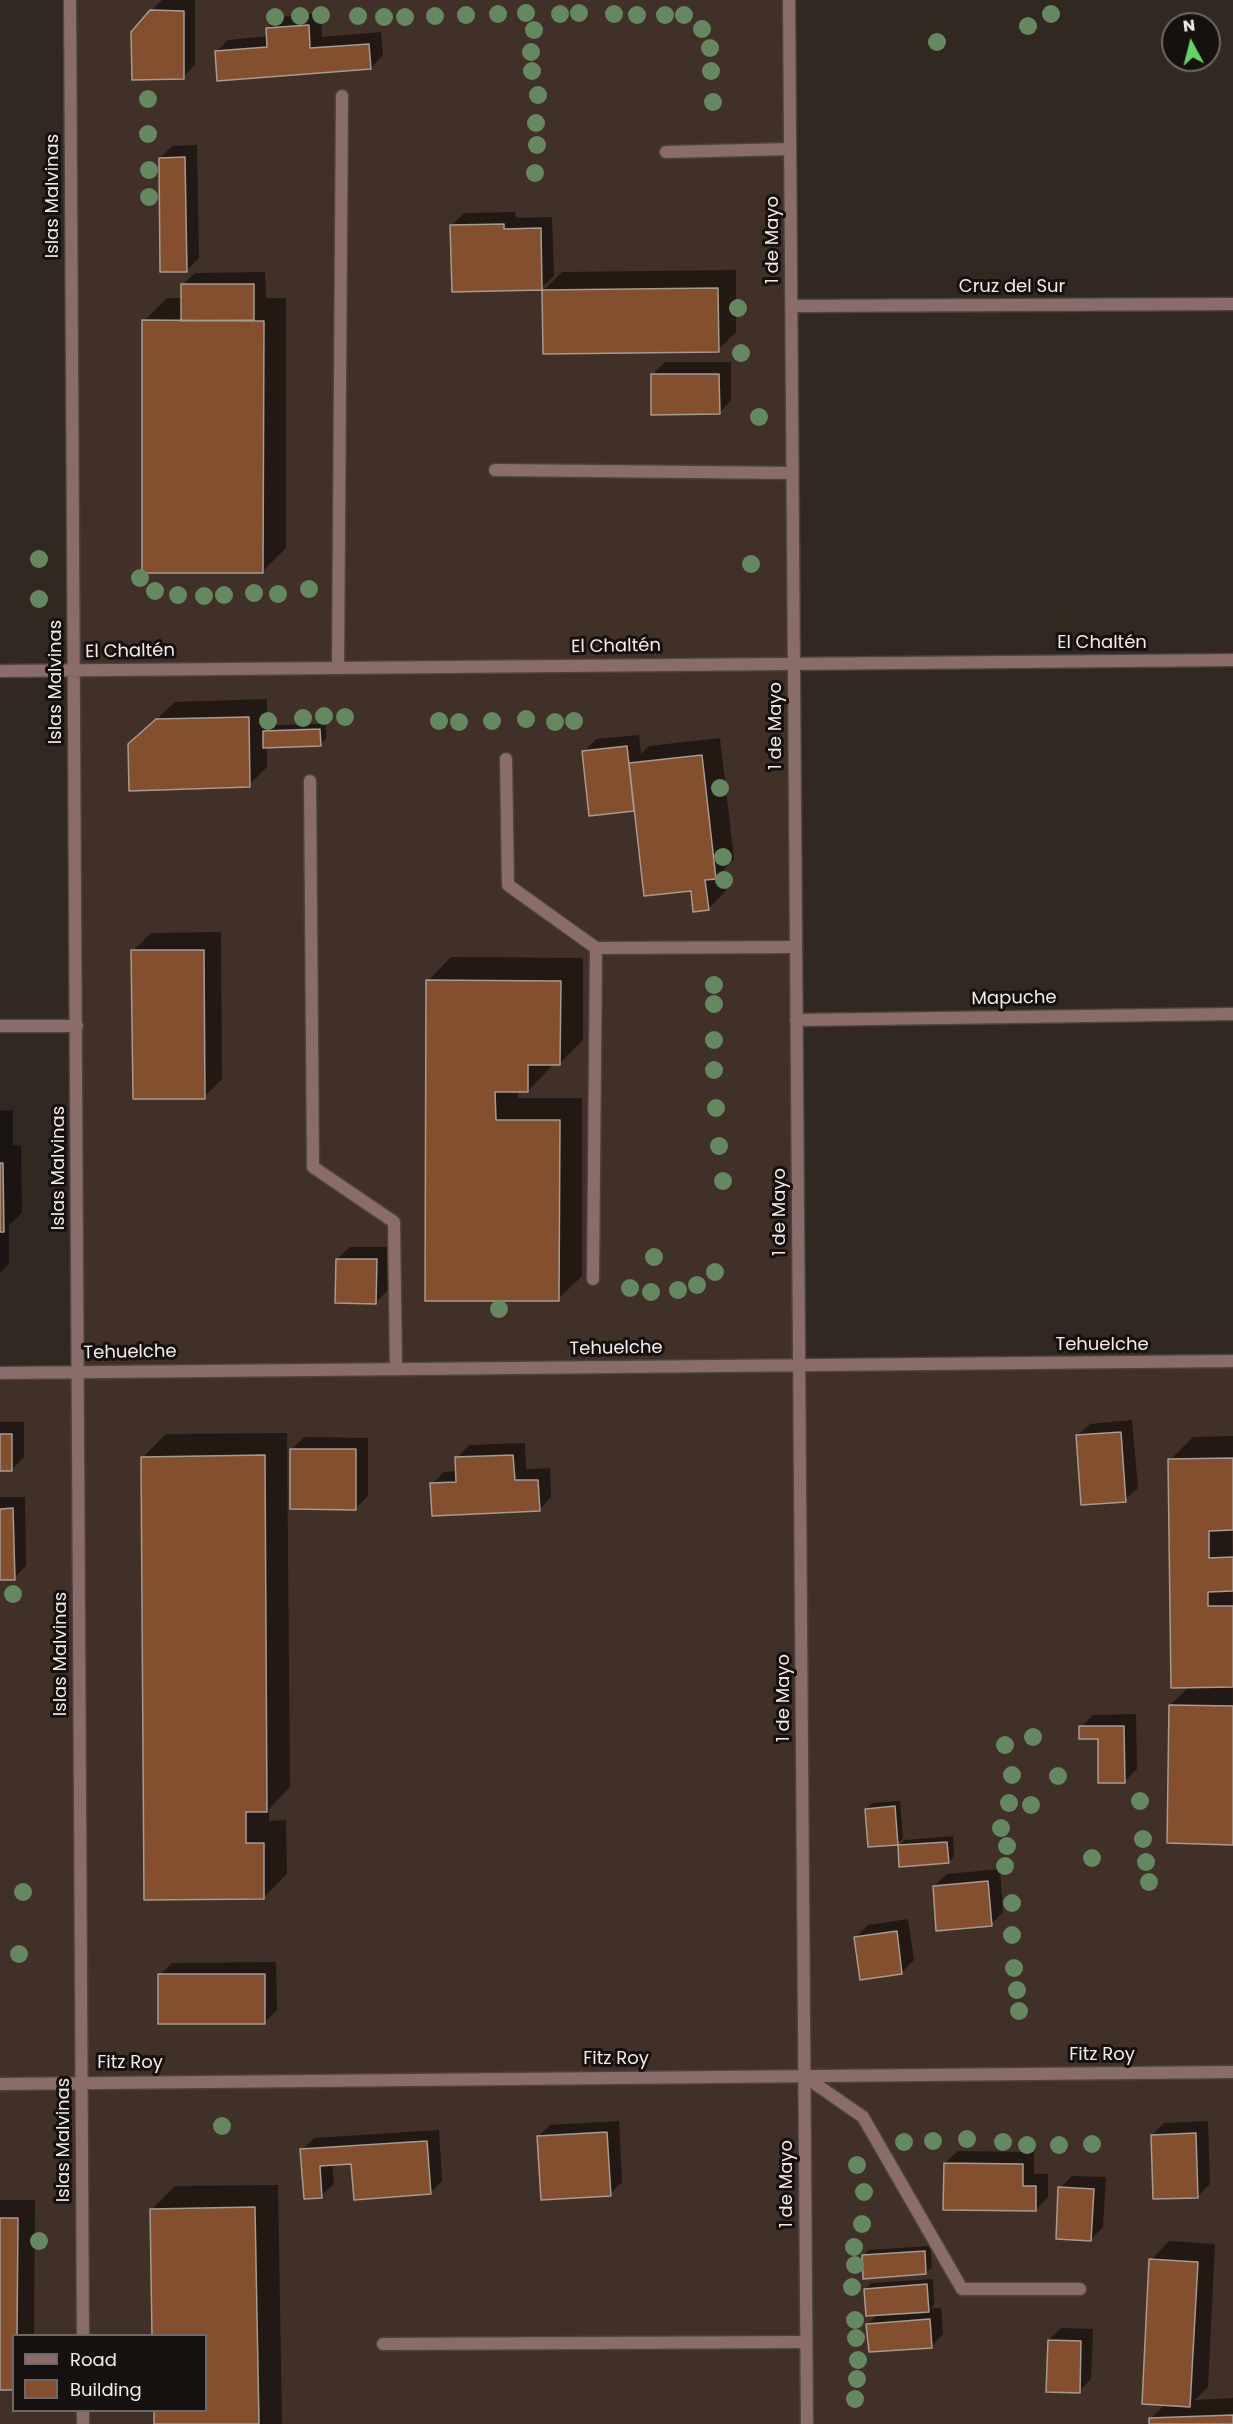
<!DOCTYPE html>
<html>
<head>
<meta charset="utf-8">
<style>
	body { margin:0 }
	#map { position:relative; width:1233px; height:2424px; overflow:hidden; background:#312822; font-family:Poppins,sans-serif }
	canvas { display:block }
	.legend { position:absolute; left:12px; top:2334px; width:195px; height:78px; box-sizing:border-box; background:#16110f; border:2px solid #6e6866; margin:0; padding:8px 10px; list-style:none; font-size:18px; color:#f2ebe8 }
	.legend li { display:flex; align-items:center; gap:12px; height:30px }
	.legend b { width:30px; border:2px solid #6e6866 }
	.north { position:absolute; left:1161px; top:12px; width:60px; height:60px; box-sizing:border-box; background:#16110f; border:2px solid #6e6866; border-radius:50%; rotate:353deg; font-size:16px; font-weight:700; line-height:24px; text-align:center; color:#f2ebe8 }
	.north::after { content:''; display:block; margin:auto; width:21px; height:27px; background:#65d467; clip-path:polygon(50% 0,100% 100%,50% 72%,0 100%) }
</style>
</head>
<body>
<div id="map">
<canvas width="1233" height="2424"></canvas>
<ul class="legend">
<li><b style="height:8px;background:#8a6d69"></b>Road</li>
<li><b style="height:16px;background:#844f2f"></b>Building</li>
</ul>
<div class="north">N</div>
</div>
<script>
const c = document.querySelector('canvas').getContext('2d');
c.lineJoin = 'round';
function fillPath(path, color) { c.fillStyle = color; c.fill(path, 'evenodd'); }
const poly = rows => new Path2D(rows.map(r => 'M' + r).join(''));
function stroke(path, color, width, dash) { c.strokeStyle = color; c.lineWidth = width; c.lineCap = dash ? 'butt' : 'round'; c.setLineDash(dash || []); c.stroke(path); }
function write(font, color, halo, rows, align = 'center') {
  c.font = font + ' Poppins,sans-serif'; c.lineWidth = 6; c.setLineDash([]); c.textBaseline = 'middle'; c.strokeStyle = halo; c.fillStyle = color; for (const [text, x, y, turn = 0] of rows) {
    c.save(); c.translate(x, y); c.rotate((+turn || 0) * Math.PI / 180); c.textAlign = isNaN(turn) ? turn : align; if (halo) c.strokeText(text, 0, 0); c.fillText(text, 0, 0); c.restore();
  }
}
fillPath(poly([
	[70,0,789,0,799,1365,1233,1361,1233,2424,0,2424,0,1373,77,1372],
	[14,2336,206,2336,206,2410,14,2410]
]), '#403027');
fillPath(poly([
	[162,0,195,0,195,65,183,77,151,11],
	[321,13,322,37,381,32,383,55,371,68,216,52,228,40,268,36,267,29,280,17],
	[197,145,199,258,187,270,160,158,172,146],
	[515,212,516,218,552,217,554,276,541,288,452,225,464,213],
	[736,270,736,332,718,350,544,290,562,272],
	[265,272,266,298,286,298,286,548,262,572,144,321,167,298,183,298,182,285,195,273],
	[665,362,731,362,731,400,719,413,652,375],
	[267,699,267,728,270,725,326,724,326,739,320,744,267,746,267,767,249,785,130,744,175,702],
	[639,735,641,754,649,746,720,738,734,859,724,869,726,891,708,909,635,808,633,810,584,752,596,739],
	[221,932,222,1079,204,1097,133,951,151,933],
	[451,957,583,958,583,1040,559,1064,551,1064,551,1067,528,1091,518,1091,518,1098,582,1098,582,1276,558,1299,428,981],
	[13,1110,13,1145,21,1146,22,1213,9,1225,9,1263,0,1273,0,1111],
	[350,1247,388,1247,388,1290,376,1302,337,1259],
	[1132,1420,1138,1488,1125,1500,1077,1436,1090,1424],
	[0,1422,24,1422,24,1457,12,1469,0,1469],
	[287,1433,290,1787,269,1809,269,1821,286,1820,287,1874,264,1897,146,1898,143,1457,166,1434],
	[1233,1436,1232,1529,1233,1843,1170,1705,1190,1686,1170,1460,1193,1437],
	[304,1437,368,1438,368,1496,356,1508,292,1449],
	[525,1443,526,1469,550,1468,551,1497,539,1510,432,1484,444,1472,457,1471,457,1458,469,1445],
	[0,1497,25,1497,26,1566,14,1578,0,1579],
	[1136,1714,1137,1769,1124,1782,1099,1737,1081,1727,1093,1715],
	[900,1801,903,1838,897,1844,866,1809,872,1803],
	[953,1836,954,1856,949,1862,899,1846,905,1840],
	[1000,1869,1003,1912,991,1924,934,1886,947,1874],
	[908,1919,914,1960,902,1972,856,1937,868,1925],
	[276,1962,277,2010,265,2022,160,1975,172,1963],
	[619,2121,622,2182,610,2194,538,2137,550,2125],
	[1208,2121,1210,2184,1198,2196,1152,2135,1164,2123],
	[439,2130,442,2181,430,2193,353,2162,332,2164,334,2184,321,2196,302,2150,314,2138],
	[958,2151,1034,2152,1034,2174,1048,2174,1048,2197,1036,2210,945,2163],
	[1072,2176,1106,2177,1103,2227,1091,2239,1060,2188],
	[278,2185,282,2424,155,2424,206,2410,206,2336,151,2210,175,2186],
	[0,2200,35,2200,34,2336,14,2336,0,2389],
	[1169,2241,1215,2244,1208,2387,1195,2400,1233,2398,1233,2424,1151,2424,1150,2419,1166,2404,1151,2260],
	[930,2246,932,2267,926,2273,863,2256,869,2250],
	[933,2279,934,2305,931,2308,941,2308,943,2334,931,2347,868,2324,878,2314,866,2289,871,2283],
	[1061,2328,1093,2329,1091,2379,1079,2391,1049,2340]
]), '#0007');
const building = poly([
	[150,10,184,11,184,79,132,80,131,32,150,10],
	[309,25,310,48,369,44,371,69,217,81,215,51,267,47,266,28,309,25],
	[185,157,187,272,160,272,159,158,185,157],
	[504,224,504,229,541,228,542,290,452,292,450,225,504,224],
	[181,284,254,284,254,320,181,321,181,284],
	[718,288,719,352,543,354,542,290,718,288],
	[142,320,264,321,263,573,142,573,142,320],
	[651,374,719,374,720,414,651,415,651,374],
	[249,717,250,787,129,791,128,744,156,719,249,717],
	[320,729,321,746,263,748,263,731,320,729],
	[627,746,634,811,589,816,582,751,627,746],
	[702,755,716,879,705,880,709,910,693,912,691,891,644,896,629,763,702,755],
	[131,950,204,950,205,1099,133,1099,131,950],
	[426,980,561,981,560,1065,528,1065,528,1092,495,1092,496,1120,560,1120,559,1301,425,1301,426,980],
	[0,1163,3,1163,4,1232,0,1232,0,1163],
	[336,1259,377,1259,376,1304,335,1303,336,1259],
	[1121,1432,1126,1502,1081,1505,1076,1435,1121,1432],
	[0,1434,12,1434,12,1471,0,1471,0,1434],
	[290,1449,356,1449,356,1510,290,1509,290,1449],
	[265,1455,267,1812,246,1812,246,1843,264,1843,264,1899,144,1900,141,1457,265,1455],
	[513,1455,515,1480,538,1480,540,1511,432,1516,430,1483,456,1482,455,1457,513,1455],
	[1233,1458,1233,1530,1209,1531,1209,1558,1233,1557,1233,1591,1208,1592,1208,1606,1233,1606,1233,1687,1171,1688,1168,1459,1233,1458],
	[13,1508,15,1580,0,1580,0,1509,13,1508],
	[1169,1705,1233,1706,1233,1845,1167,1843,1169,1705],
	[1079,1726,1124,1726,1125,1783,1098,1783,1098,1739,1079,1739,1079,1726],
	[895,1806,898,1845,868,1847,865,1809,895,1806],
	[947,1842,949,1863,899,1867,898,1845,947,1842],
	[988,1881,992,1926,936,1931,933,1886,988,1881],
	[897,1931,902,1974,860,1980,854,1937,897,1931],
	[158,1974,265,1974,265,2024,158,2024,158,1974],
	[607,2132,611,2196,541,2200,537,2136,607,2132],
	[1196,2133,1198,2198,1153,2199,1151,2135,1196,2133],
	[427,2141,431,2194,354,2200,351,2164,320,2166,322,2198,304,2199,300,2149,427,2141],
	[944,2163,1023,2164,1023,2186,1036,2186,1036,2211,943,2210,944,2163],
	[1058,2187,1094,2189,1091,2241,1056,2239,1058,2187],
	[255,2207,259,2424,154,2424,154,2410,206,2410,206,2336,152,2336,150,2209,255,2207],
	[0,2218,18,2218,17,2336,14,2336,14,2390,0,2390,0,2218],
	[925,2251,926,2274,863,2279,862,2255,925,2251],
	[1149,2259,1198,2262,1190,2407,1142,2404,1149,2259],
	[927,2284,929,2312,866,2316,864,2289,927,2284],
	[930,2319,932,2348,869,2352,866,2324,930,2319],
	[1048,2340,1081,2341,1080,2393,1046,2392,1048,2340],
	[1233,2415,1233,2424,1149,2424,1149,2418,1233,2415]
]);
fillPath(building, '#844f2f');
stroke(building, '#a79a93', 1.5);
const lane = poly([
	[666,152,790,149],
	[495,470,792,473],
	[338,667,342,96],
	[506,759,508,885,596,948],
	[310,781,313,1167,394,1222,396,1369],
	[593,1279,596,948,796,947],
	[804,2076,863,2117,962,2289,1080,2289],
	[383,2344,806,2342]
]);
const street = poly([
	[70,0,83,2336],
	[789,0,807,2424],
	[791,306,1233,304],
	[0,671,1233,660],
	[796,1020,1233,1014],
	[0,1026,77,1026],
	[0,1373,1233,1361],
	[0,2084,1233,2072],
	[83,2410,83,2424]
]);
stroke(lane, '#4c433e', 15);
stroke(street, '#4c433e', 15);
stroke(lane, '#8a6d69', 12);
stroke(street, '#8a6d69', 12);
c.fillStyle = '#668861';
for (const [x, y] of [
	[526,13],
	[579,13],
	[498,14],
	[560,14],
	[614,14],
	[1051,14],
	[321,15],
	[466,15],
	[637,15],
	[665,15],
	[684,15],
	[300,16],
	[358,16],
	[435,16],
	[275,17],
	[384,17],
	[405,17],
	[1028,26],
	[702,29],
	[534,30],
	[937,42],
	[710,48],
	[531,52],
	[532,71],
	[711,71],
	[538,95],
	[148,99],
	[713,102],
	[536,123],
	[148,134],
	[537,145],
	[149,170],
	[535,173],
	[149,197],
	[738,308],
	[741,353],
	[759,417],
	[39,559],
	[751,564],
	[140,578],
	[309,589],
	[155,591],
	[254,593],
	[278,594],
	[178,595],
	[224,595],
	[204,596],
	[39,599],
	[324,716],
	[345,717],
	[303,718],
	[526,719],
	[268,721],
	[439,721],
	[492,721],
	[574,721],
	[459,722],
	[555,722],
	[720,788],
	[723,857],
	[724,880],
	[714,985],
	[714,1004],
	[714,1040],
	[714,1070],
	[716,1108],
	[719,1146],
	[723,1181],
	[654,1257],
	[715,1272],
	[697,1285],
	[630,1288],
	[678,1290],
	[651,1292],
	[499,1309],
	[13,1594],
	[1033,1737],
	[1005,1745],
	[1012,1775],
	[1058,1776],
	[1140,1801],
	[1009,1803],
	[1031,1805],
	[1001,1828],
	[1143,1839],
	[1007,1846],
	[1092,1858],
	[1146,1862],
	[1005,1866],
	[1149,1882],
	[23,1892],
	[1012,1903],
	[1012,1935],
	[19,1954],
	[1014,1968],
	[1017,1990],
	[1019,2011],
	[222,2126],
	[967,2139],
	[933,2141],
	[904,2142],
	[1003,2142],
	[1092,2144],
	[1027,2145],
	[1059,2145],
	[857,2165],
	[864,2192],
	[862,2224],
	[39,2241],
	[854,2247],
	[855,2265],
	[852,2287],
	[855,2320],
	[856,2338],
	[858,2360],
	[857,2379],
	[855,2399]
]) { c.beginPath(); c.arc(x, y, 9, 0, 2 * Math.PI); c.fill(); }
write('18px', '#f2ebe8', '#16110f', [
	["Islas Malvinas",53,196,-90],
	["1 de Mayo",773,240,-90],
	["Cruz del Sur",1012,287],
	["El Chaltén",1102,643],
	["El Chaltén",616,647,-1],
	["El Chaltén",130,652,-1],
	["Islas Malvinas",56,682,-90],
	["1 de Mayo",776,726,-90],
	["Mapuche",1014,999,-1],
	["Islas Malvinas",59,1168,-90],
	["1 de Mayo",780,1212,-90],
	["Tehuelche",1102,1345],
	["Tehuelche",616,1349,-1],
	["Tehuelche",130,1353,-1],
	["Islas Malvinas",61,1654,-90],
	["1 de Mayo",784,1698,-90],
	["Fitz Roy",1102,2055],
	["Fitz Roy",616,2059],
	["Fitz Roy",130,2063],
	["Islas Malvinas",64,2140,-90],
	["1 de Mayo",787,2184,-90]
]);
</script>
</body>
</html>
